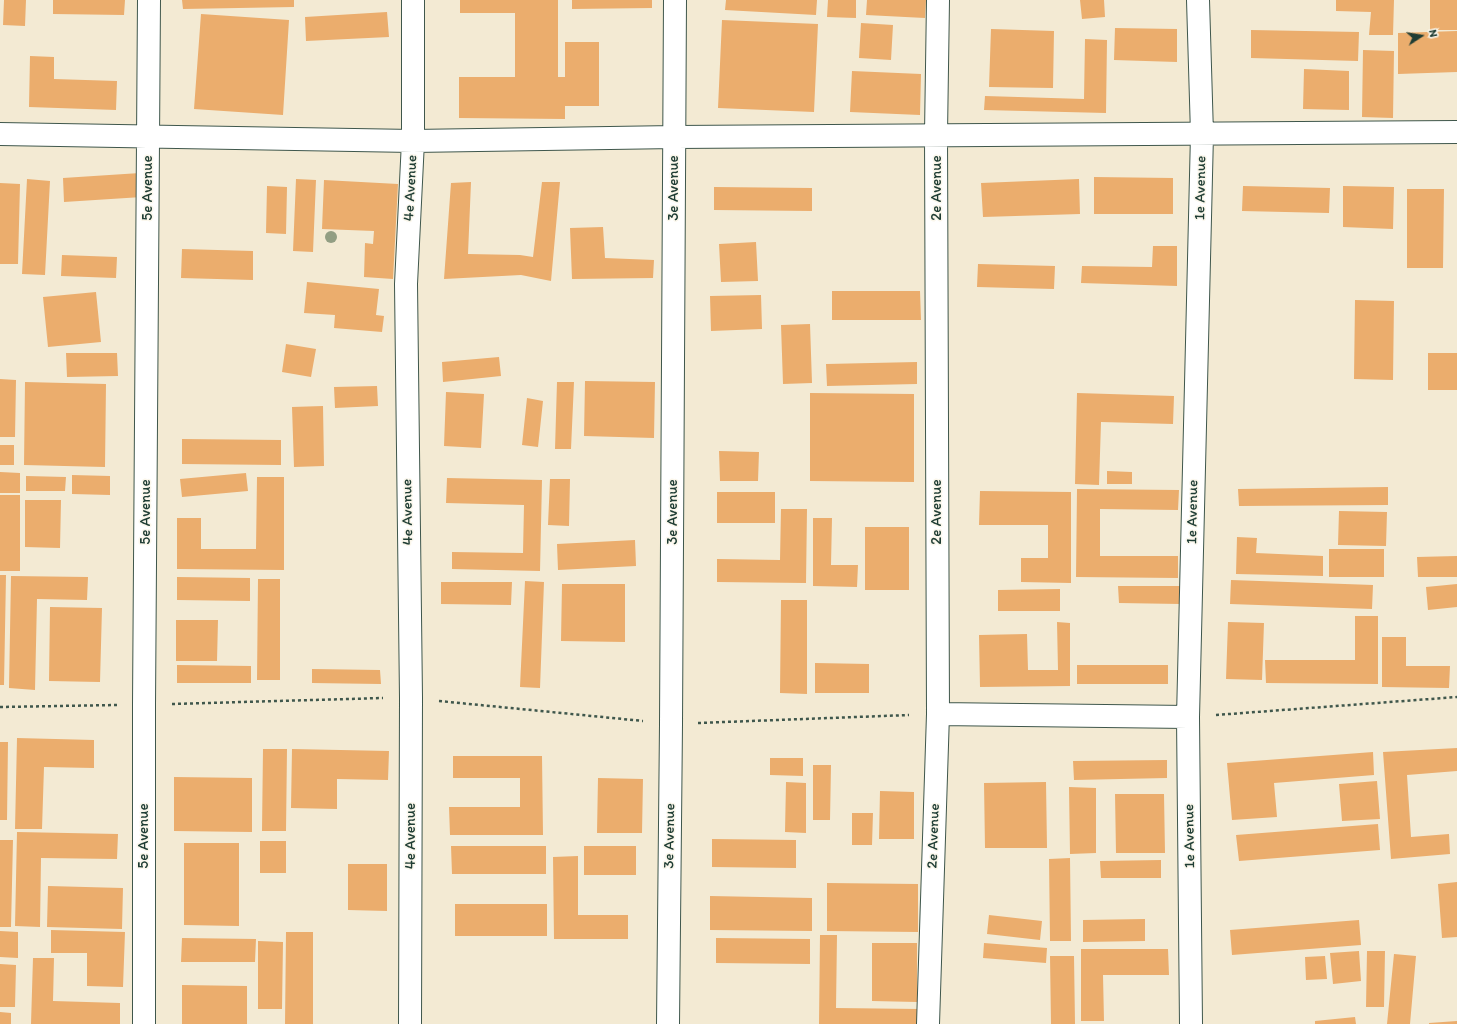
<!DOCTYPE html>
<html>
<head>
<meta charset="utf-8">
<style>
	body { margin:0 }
	#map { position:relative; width:1457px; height:1024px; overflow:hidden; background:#f3ead3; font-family:Itim,sans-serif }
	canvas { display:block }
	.north { position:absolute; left:1401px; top:16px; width:40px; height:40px; -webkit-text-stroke:3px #fbf7ec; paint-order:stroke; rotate:78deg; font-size:11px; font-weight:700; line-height:16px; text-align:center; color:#1f3d34 }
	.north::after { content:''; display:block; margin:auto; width:14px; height:18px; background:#1f3d34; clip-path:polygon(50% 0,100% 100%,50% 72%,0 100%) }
</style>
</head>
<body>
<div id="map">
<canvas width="1457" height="1024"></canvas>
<div class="north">N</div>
</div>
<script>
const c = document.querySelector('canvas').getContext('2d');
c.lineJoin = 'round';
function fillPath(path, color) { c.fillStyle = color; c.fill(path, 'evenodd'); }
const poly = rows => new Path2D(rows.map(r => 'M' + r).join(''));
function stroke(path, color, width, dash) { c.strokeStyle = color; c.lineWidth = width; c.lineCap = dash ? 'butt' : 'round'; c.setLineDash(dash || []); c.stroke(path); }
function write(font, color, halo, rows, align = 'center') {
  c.font = font + ' Itim,sans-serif'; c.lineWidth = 3; c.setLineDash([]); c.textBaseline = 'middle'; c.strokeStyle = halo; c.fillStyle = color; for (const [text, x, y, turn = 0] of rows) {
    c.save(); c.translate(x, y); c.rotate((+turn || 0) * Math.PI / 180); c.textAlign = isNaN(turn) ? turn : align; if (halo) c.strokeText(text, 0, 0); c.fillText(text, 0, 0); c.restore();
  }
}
fillPath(poly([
	[4,0,26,0,25,26,3,25],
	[53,0,125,0,124,15,53,14],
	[182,0,294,0,294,7,183,9],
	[460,0,558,0,558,77,565,77,565,42,599,42,599,106,565,106,565,119,459,118,459,77,515,77,515,13,460,13],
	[572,0,652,0,652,8,572,9],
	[726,0,817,0,816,15,725,10],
	[828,0,856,0,856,18,827,17],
	[867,0,926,0,925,18,866,15],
	[1080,0,1104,0,1105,17,1082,19],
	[1336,0,1394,0,1393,35,1369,35,1371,12,1336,11],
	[1430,0,1457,0,1457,30,1430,30],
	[387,12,389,37,306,41,305,17],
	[201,14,289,20,283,115,194,109],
	[722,20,818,24,814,112,718,108],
	[861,23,893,25,891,60,859,58],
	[1115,28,1177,29,1177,62,1114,60],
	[991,29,1054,31,1053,88,989,87],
	[1251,30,1359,32,1358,61,1251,58],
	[1457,31,1457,72,1398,74,1398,33],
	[1085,39,1107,40,1106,113,984,110,985,96,1084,99],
	[1363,50,1394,51,1393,118,1362,117],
	[30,56,54,57,54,79,117,81,116,110,29,107],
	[1304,69,1349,71,1349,110,1303,109],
	[852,71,921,74,920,115,850,112],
	[140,173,142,197,64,202,63,178],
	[1094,177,1173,178,1173,214,1094,214],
	[27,179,50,181,45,275,22,274],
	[296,179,316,180,313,252,293,251],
	[1079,179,1080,214,983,217,981,183],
	[324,180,398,184,393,279,364,277,365,243,373,244,374,231,322,229],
	[471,182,468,254,520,255,533,257,542,182,560,182,551,281,521,275,444,279,451,183],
	[0,183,20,184,18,264,0,264],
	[267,186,287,187,286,234,266,233],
	[1243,186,1330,188,1329,213,1242,211],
	[1343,186,1394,187,1393,229,1343,227],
	[714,187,812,188,812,211,714,210],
	[1407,189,1444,189,1443,268,1407,268],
	[603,227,605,258,654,260,653,278,572,279,570,228],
	[756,242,758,281,721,282,719,244],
	[1153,246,1177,246,1177,286,1081,283,1082,266,1152,267],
	[182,249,253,251,253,280,181,278],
	[62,255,117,257,116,278,61,276],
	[978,264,1055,266,1054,289,977,287],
	[307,282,379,289,376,315,384,316,382,332,334,328,335,315,304,313],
	[832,291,920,291,921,320,832,320],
	[96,292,101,342,48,347,43,297],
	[761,295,762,329,711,331,710,296],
	[1355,300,1394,301,1393,380,1354,379],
	[810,324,812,383,783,384,781,325],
	[286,344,316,349,311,377,282,372],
	[66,353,117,353,118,376,67,377],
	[1428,353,1457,353,1457,390,1428,390],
	[499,357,501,376,443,382,442,362],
	[917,362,917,384,827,386,826,364],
	[0,379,16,380,15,437,0,437],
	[585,381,655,382,654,438,584,436],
	[25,382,106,384,105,467,24,465],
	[557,382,574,382,571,449,555,449],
	[377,386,378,406,335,408,334,387],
	[446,392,484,394,481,448,444,446],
	[810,393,914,394,914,482,810,481],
	[1077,393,1174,396,1173,424,1101,422,1099,485,1075,484],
	[527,398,543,401,538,447,522,445],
	[323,406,324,466,294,467,292,407],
	[182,439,281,440,281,465,182,464],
	[0,445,14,445,14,465,0,465],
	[719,451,759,452,758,481,720,481],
	[1107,471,1132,472,1132,484,1107,484],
	[0,472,20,473,20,493,0,493],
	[246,473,248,491,182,497,180,479],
	[72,475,110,476,110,495,72,494],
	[26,476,66,477,65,491,26,491],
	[257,477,284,477,284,570,177,569,177,518,201,518,201,549,256,549],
	[447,478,542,480,540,571,452,569,452,552,523,553,524,505,446,503],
	[550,479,570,479,569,526,548,525],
	[1388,487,1388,505,1239,506,1238,489],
	[1077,489,1179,490,1178,510,1100,509,1100,556,1178,556,1178,578,1076,577],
	[980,491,1071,492,1071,583,1021,582,1021,558,1048,558,1048,525,979,525],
	[717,492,775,492,775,523,717,523],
	[0,495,20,495,20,571,0,571],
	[25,500,61,500,60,548,25,547],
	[781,509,807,509,806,583,717,582,717,559,780,560],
	[1339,511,1387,512,1386,546,1338,545],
	[813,518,832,518,831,565,858,565,857,587,813,586],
	[865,527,909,527,909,590,865,590],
	[1237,537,1257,538,1256,553,1323,556,1323,576,1236,574],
	[635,540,636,566,558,570,557,544],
	[1329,549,1384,549,1384,577,1329,577],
	[1457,556,1457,577,1418,577,1417,557],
	[0,575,6,575,4,685,0,685],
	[11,576,88,577,87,600,37,599,35,690,9,688],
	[177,577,250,578,250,601,177,600],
	[258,579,280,579,280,680,257,680],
	[1231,580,1373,585,1372,609,1230,604],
	[525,581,544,582,540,688,520,687],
	[441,582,512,582,511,605,441,604],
	[562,584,625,584,625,642,561,641],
	[1457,584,1457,607,1428,610,1426,587],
	[1118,586,1180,586,1180,604,1119,603],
	[1060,589,1060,611,998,611,998,590],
	[781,600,807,600,807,694,780,693],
	[50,607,102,608,100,682,49,681],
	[1355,616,1378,616,1378,684,1266,683,1265,660,1355,660],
	[176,620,218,620,217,661,176,661],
	[1057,622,1070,623,1070,686,980,687,979,635,1027,634,1028,670,1058,670],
	[1228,622,1264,623,1262,680,1226,679],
	[1382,637,1406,637,1406,666,1450,666,1449,688,1382,687],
	[815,663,869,664,869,693,815,693],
	[177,665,251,666,251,683,177,683],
	[1077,665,1168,665,1168,684,1077,684],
	[312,669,380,670,381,684,312,683],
	[17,738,94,740,94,768,44,767,42,829,15,829],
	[0,742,8,742,7,820,0,820],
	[1457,748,1457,771,1407,775,1411,837,1449,834,1450,854,1391,859,1383,752],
	[263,749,287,749,286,831,262,831],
	[292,749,389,751,388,780,337,779,337,809,291,808],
	[1373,752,1374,775,1274,783,1277,817,1232,820,1227,763],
	[453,756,542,756,543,835,450,835,449,807,520,807,520,778,453,778],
	[770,758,803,758,803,776,770,775],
	[1167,760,1167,778,1074,780,1073,761],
	[813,765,831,765,830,820,813,820],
	[174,777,252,778,252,832,174,831],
	[598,778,643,779,642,833,597,833],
	[1377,781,1380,819,1342,821,1339,784],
	[786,782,806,783,806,833,785,832],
	[1046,782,1047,848,985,848,984,783],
	[1069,787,1096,788,1096,853,1070,854],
	[880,791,914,792,914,839,879,839],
	[1115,794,1164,794,1165,853,1116,853],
	[852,813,873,813,872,845,852,845],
	[1378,824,1380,850,1239,861,1236,835],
	[17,832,118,834,117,859,41,858,40,927,15,926],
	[712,839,796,840,796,868,712,867],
	[0,840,13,840,11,927,0,927],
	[260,841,286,841,286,873,260,873],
	[184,843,239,843,239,926,184,925],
	[451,846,546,846,546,874,452,874],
	[584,846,636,846,636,875,584,875],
	[578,856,578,915,628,915,628,939,554,939,553,857],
	[1070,858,1071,941,1050,941,1049,859],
	[1161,860,1161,878,1101,878,1100,861],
	[348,864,387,864,387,911,348,910],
	[1457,882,1457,937,1442,938,1438,884],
	[827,883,918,884,918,932,827,931],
	[48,886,123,888,122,929,47,927],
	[710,896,812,898,812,931,710,930],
	[455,904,547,904,547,936,455,936],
	[989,915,1042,921,1040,940,987,934],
	[1145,919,1145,941,1083,942,1083,920],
	[1359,920,1361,945,1232,955,1230,930],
	[51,930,125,932,123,987,87,986,87,953,51,953],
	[0,931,18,932,18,958,0,957],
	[286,932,313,932,313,1024,285,1024],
	[820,935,837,935,836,1008,920,1009,920,1024,819,1024],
	[182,938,256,939,255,962,181,962],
	[716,938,810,939,810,964,716,963],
	[258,941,283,942,282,1009,258,1009],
	[872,943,917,943,917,1002,872,1001],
	[984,943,1047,948,1046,963,983,958],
	[1081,949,1168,949,1169,975,1103,975,1104,1021,1081,1021],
	[1359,951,1361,981,1333,984,1330,953],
	[1367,951,1385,951,1384,1007,1366,1007],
	[1394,954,1416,956,1410,1024,1387,1024],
	[1050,956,1074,956,1075,1024,1051,1024],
	[1325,956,1327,979,1306,980,1305,957],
	[33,958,54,958,53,1001,120,1003,120,1024,31,1024],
	[0,964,16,965,15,1007,0,1007],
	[182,985,247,986,247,1024,182,1024],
	[0,1012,11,1013,11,1024,0,1024],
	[1355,1017,1356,1024,1315,1024,1315,1021],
	[1457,1021,1457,1024,1429,1024,1429,1023]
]), '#ebad6d');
const minor = poly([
	[0,134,413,141,675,137,1457,132],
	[938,714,1188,717],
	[144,1024,144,704,149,0],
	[410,1024,411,698,406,284,413,141,413,0],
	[668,1024,671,724,675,0],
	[928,1024,938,714,936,134,938,0],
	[1191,1024,1188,717,1202,134,1198,0]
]);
stroke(minor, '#3f574c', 24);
stroke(poly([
	[439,701,643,721],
	[172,704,383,698],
	[0,707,117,705],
	[1216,715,1457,697],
	[698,723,909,715]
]), '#3f574c', 2.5, [3, 3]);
stroke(minor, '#fff', 22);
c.fillStyle = '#929e83';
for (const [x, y] of [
	[331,237]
]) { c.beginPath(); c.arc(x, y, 6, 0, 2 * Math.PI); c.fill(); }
write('15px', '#1f3d34', '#fbf7ec', [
	["5e Avenue",148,188,-90],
	["4e Avenue",411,188,-87],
	["3e Avenue",674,188,-90],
	["2e Avenue",937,188,-90],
	["1e Avenue",1201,188,-89],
	["5e Avenue",146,512,-90],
	["4e Avenue",408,512,-91],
	["3e Avenue",673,512,-90],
	["2e Avenue",937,512,-90],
	["1e Avenue",1193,512,-89],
	["5e Avenue",144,836,-90],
	["4e Avenue",411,836,-90],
	["3e Avenue",670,836,-89],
	["2e Avenue",934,836,-88],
	["1e Avenue",1190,836,-91]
]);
</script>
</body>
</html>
